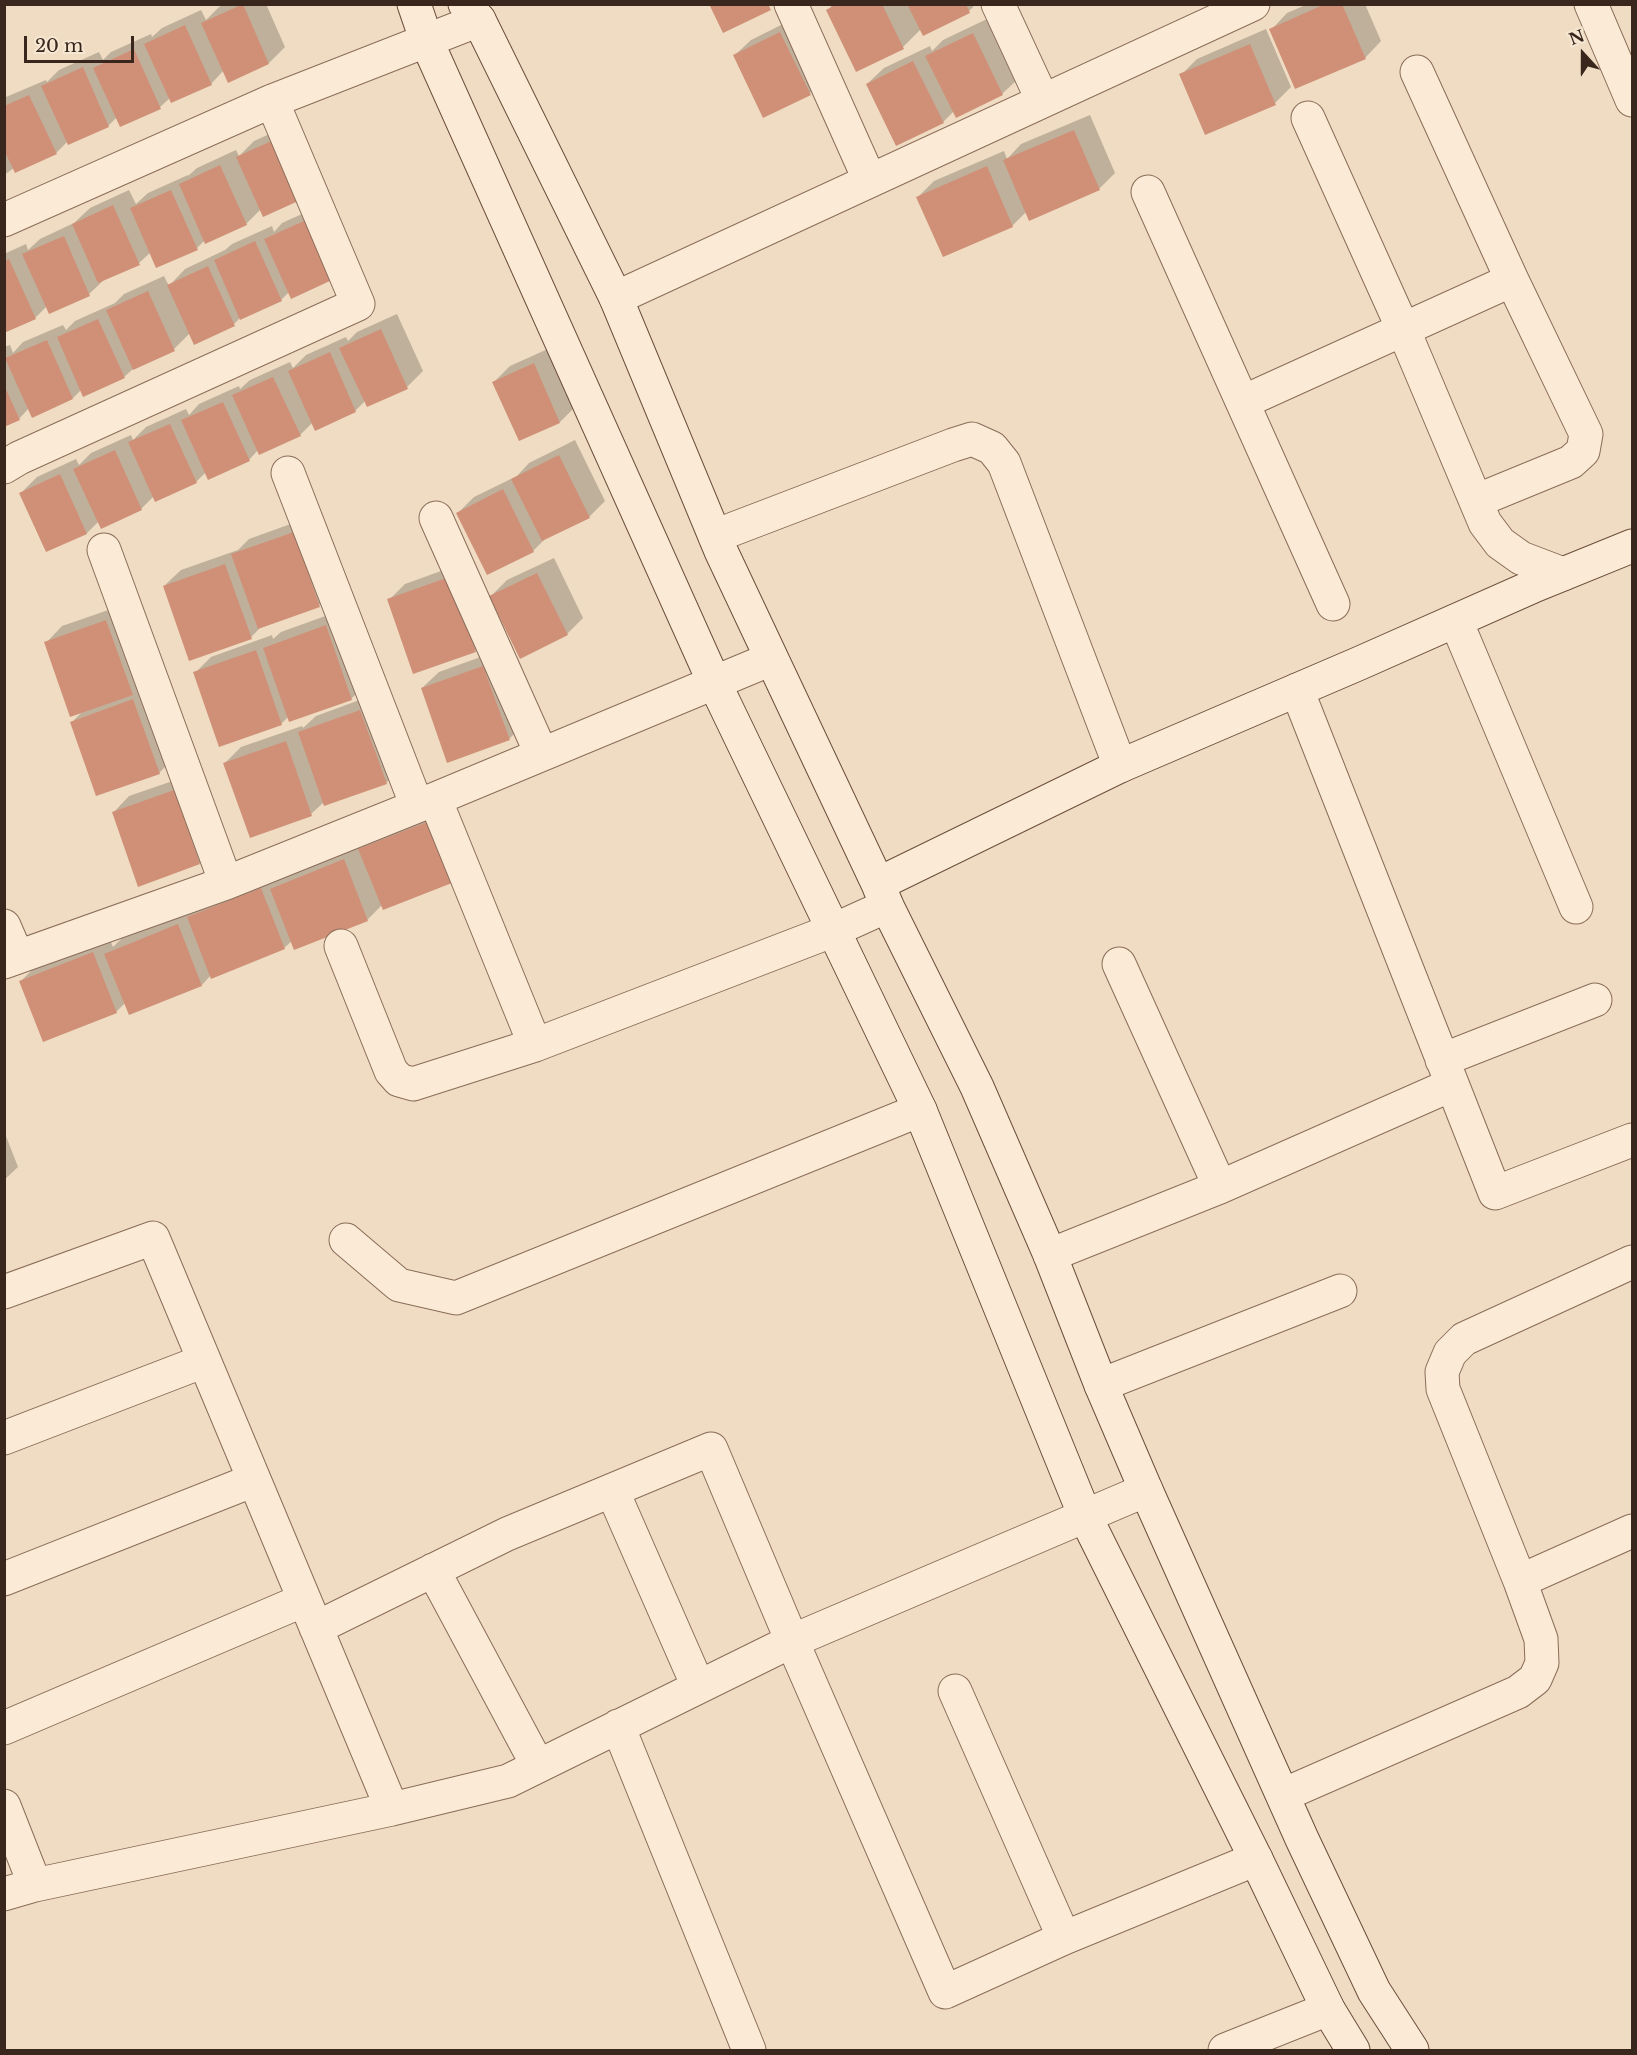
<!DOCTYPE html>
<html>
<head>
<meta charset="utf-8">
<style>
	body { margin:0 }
	#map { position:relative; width:1637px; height:2055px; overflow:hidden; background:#efdcc2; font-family:"Libre Baskerville",serif }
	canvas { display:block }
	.frame { position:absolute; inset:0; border:6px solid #39271d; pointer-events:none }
	.north { position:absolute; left:1553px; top:24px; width:60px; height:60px; -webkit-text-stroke:4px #f6e7d2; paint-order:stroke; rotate:339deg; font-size:16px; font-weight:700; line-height:24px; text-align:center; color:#39271d }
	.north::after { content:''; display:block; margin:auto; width:21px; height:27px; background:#39271d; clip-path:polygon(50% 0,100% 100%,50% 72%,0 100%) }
	.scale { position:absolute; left:24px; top:36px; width:110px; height:27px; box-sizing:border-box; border:3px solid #39271d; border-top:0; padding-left:8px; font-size:18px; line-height:21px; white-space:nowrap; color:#39271d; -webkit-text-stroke:4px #f6e7d2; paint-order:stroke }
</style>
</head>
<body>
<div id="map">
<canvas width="1637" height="2055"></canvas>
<div class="frame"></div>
<div class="north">N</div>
<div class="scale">20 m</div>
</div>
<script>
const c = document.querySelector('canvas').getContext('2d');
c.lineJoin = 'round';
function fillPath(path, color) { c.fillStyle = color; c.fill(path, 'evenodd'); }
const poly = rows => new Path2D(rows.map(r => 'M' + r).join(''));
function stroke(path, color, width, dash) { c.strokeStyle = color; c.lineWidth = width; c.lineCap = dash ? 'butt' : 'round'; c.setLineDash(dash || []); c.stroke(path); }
fillPath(poly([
	[225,4,266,4,285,47,269,63,229,81,224,70,211,84,170,98,160,107,121,125,117,117,108,126,69,143,68,141,56,153,14,168,4,175,6,97,46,80,47,82,59,70,99,52,103,60,111,52,151,34,152,37,162,28,201,10,206,20,219,7],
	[833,4,906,6,976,4,969,11,924,34,921,29,903,47,828,10],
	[1308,4,1365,4,1381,41,1365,58,1271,30,1287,13],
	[797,17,826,77,810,93,734,56,751,40],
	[989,18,1019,78,1002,94,954,111,943,122,867,84,884,68,930,46,932,51,943,40],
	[1266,29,1291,87,1275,103,1181,75,1197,59],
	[1090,115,1115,173,1099,189,1027,211,1012,226,918,197,934,181,1004,151,1007,159,1021,144],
	[294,123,261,209,246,224,205,240,197,248,151,252,139,263,105,279,89,294,49,312,47,306,35,318,4,331,4,254,26,244,28,250,40,239,74,223,90,208,129,190,136,204,148,193,188,175,188,176,197,168,236,150,239,156,254,141],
	[322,205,290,291,281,300,240,318,234,324,190,333,174,349,133,369,124,377,82,389,73,398,29,408,19,419,4,425,4,347,10,345,13,353,23,342,63,325,66,330,75,321,115,303,124,294,164,276,169,286,185,269,225,250,232,244,272,226,274,232,282,223],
	[397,314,423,371,407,387,365,401,355,411,313,422,300,435,258,450,249,460,206,472,196,482,154,496,141,509,99,521,87,533,47,550,21,493,37,477,76,459,79,465,91,453,131,435,133,440,146,427,186,409,189,415,199,404,239,386,240,389,250,380,290,362,293,368,306,355,346,337,348,341,357,332],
	[550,348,576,406,560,422,520,439,494,382,510,366],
	[575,440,605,501,589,517,547,537,533,551,458,513,474,497,517,476,529,463],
	[310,517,336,589,319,605,263,625,251,637,164,586,181,570,238,550,249,539],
	[554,558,583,618,567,634,491,596,507,580],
	[466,562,491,634,475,650,389,600,405,584],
	[123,605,148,677,137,689,149,684,175,757,159,773,72,722,83,711,46,643,62,626],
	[342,610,367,683,351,699,289,716,281,724,195,673,211,657,272,635,273,639,281,632],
	[500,650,525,723,509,739,422,688,439,672],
	[376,694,402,767,386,783,324,802,311,814,251,836,225,763,241,747,302,726,303,728,316,716],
	[190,775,216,847,199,863,113,813,129,796],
	[449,805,382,905,367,920,292,941,284,948,211,975,202,985,129,1013,125,1003,116,1012,21,981,37,965,109,937,113,947,122,938,277,872,280,880,288,873,360,844,361,848,376,833],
	[4,1131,18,1167,4,1180]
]), '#0003');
fillPath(poly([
	[243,4,269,64,228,83,201,23],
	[709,4,768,4,771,10,723,33],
	[837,4,882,4,904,49,856,72,826,10],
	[907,4,966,4,970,13,923,36],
	[1325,4,1342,4,1366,59,1295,89,1269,29],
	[185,25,212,85,171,103,144,44],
	[780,32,811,95,763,118,733,55],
	[973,33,1003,95,956,118,925,56],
	[1250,44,1276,105,1205,135,1179,74],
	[134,49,161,109,120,127,93,68],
	[913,61,944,123,896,146,866,84],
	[83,67,109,127,68,145,41,86],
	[29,95,57,154,15,173,4,150,4,106],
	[1074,130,1100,190,1029,221,1003,160],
	[278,138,305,198,263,217,236,157],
	[220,165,247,225,205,244,179,184],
	[987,166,1013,227,943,257,916,197],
	[171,190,198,250,156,268,130,208],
	[113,205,140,265,98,283,72,224],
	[306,220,332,280,291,299,264,239],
	[64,236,90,296,49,314,22,254],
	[255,241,282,301,240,320,214,260],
	[9,259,36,319,4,333,4,261],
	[208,266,235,326,194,345,167,285],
	[148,291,175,351,133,370,106,310],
	[98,319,125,378,83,397,57,337],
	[381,329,408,389,367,407,339,348],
	[47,340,73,399,32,418,5,358],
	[330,352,356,412,315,431,288,371],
	[534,363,560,423,519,441,492,382],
	[273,377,301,436,259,455,232,395],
	[4,385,20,420,4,427],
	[223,402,250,461,208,480,181,420],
	[170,424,197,483,155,502,128,442],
	[115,450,142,510,101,529,73,469],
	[559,455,590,518,542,541,511,479],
	[60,474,87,534,46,552,19,493],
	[503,489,534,552,487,575,456,513],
	[294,532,320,607,258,629,231,554],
	[225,564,252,639,189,661,163,586],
	[537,573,568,635,520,659,489,596],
	[449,577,476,652,413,674,387,599],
	[106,620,133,695,70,717,44,642],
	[326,625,352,700,289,722,263,648],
	[256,650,282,725,219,747,193,672],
	[483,666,510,740,447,763,421,688],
	[133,699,160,774,96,796,70,722],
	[360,710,387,784,324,806,298,732],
	[286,741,312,816,250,838,223,763],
	[174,790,200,864,138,887,112,812],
	[432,820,457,881,383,910,358,849],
	[344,859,368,921,294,950,270,889],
	[261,888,285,949,211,979,187,917],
	[178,924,202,986,129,1015,104,954],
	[93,952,117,1013,43,1042,19,981]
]), '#cf9077');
const street = poly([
	[791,4,870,181],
	[998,4,1043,101],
	[1591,4,1632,100],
	[1417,72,1512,280,1586,434,1583,451,1571,462,1476,501],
	[1308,118,1404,331,1485,523,1500,543,1521,558,1563,574],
	[1148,192,1333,604],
	[4,220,272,101,479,20],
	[616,298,1253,4],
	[1243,402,1512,280],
	[4,467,19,458,358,304,272,101],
	[288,473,417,806],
	[436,518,541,753],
	[715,536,953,445,972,439,992,448,1004,463,1120,766],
	[104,550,226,883],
	[1456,621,1576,907],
	[1297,690,1495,1193,1632,1140],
	[435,799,535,1045],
	[4,926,17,956],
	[341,946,391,1071,399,1080,413,1084,535,1045,834,930,887,906],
	[4,962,226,883,435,799,771,659],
	[1119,964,1220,1187],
	[1442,1060,1595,1000],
	[346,1240,399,1285,456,1298,920,1110],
	[1050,1255,1220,1187,1451,1085],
	[4,1292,153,1238,392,1809],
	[1101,1385,1340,1291],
	[4,1438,204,1361],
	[612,1490,698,1686],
	[433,1570,538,1766],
	[4,1579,254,1480],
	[1520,1581,1632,1531],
	[316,1628,507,1534,711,1449,792,1641,945,1992,1064,1938,1256,1859],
	[955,1691,1064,1938],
	[618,1726,749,2050],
	[4,1728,304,1600],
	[1283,1795,1518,1692,1535,1679,1542,1663,1541,1639,1520,1581,1443,1389,1442,1372,1450,1353,1464,1339,1632,1262],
	[4,1806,35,1885],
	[4,1894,35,1885,392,1809,508,1781,792,1641,1146,1490],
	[1225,2050,1328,2009]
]);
const secondary = poly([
	[414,4,427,42,714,682,920,1110,1085,1516,1256,1859,1328,2009,1353,2050],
	[465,4,479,20,616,298,721,551,878,884,887,906,977,1087,1050,1255,1101,1385,1146,1490,1302,1839,1374,1991,1412,2050],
	[878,884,1120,766,1360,663,1536,585,1632,546]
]);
stroke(street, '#8a6c59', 35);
stroke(secondary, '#6c4d3c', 35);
stroke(street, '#faead6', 33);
stroke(secondary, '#faead6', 33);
</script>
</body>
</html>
